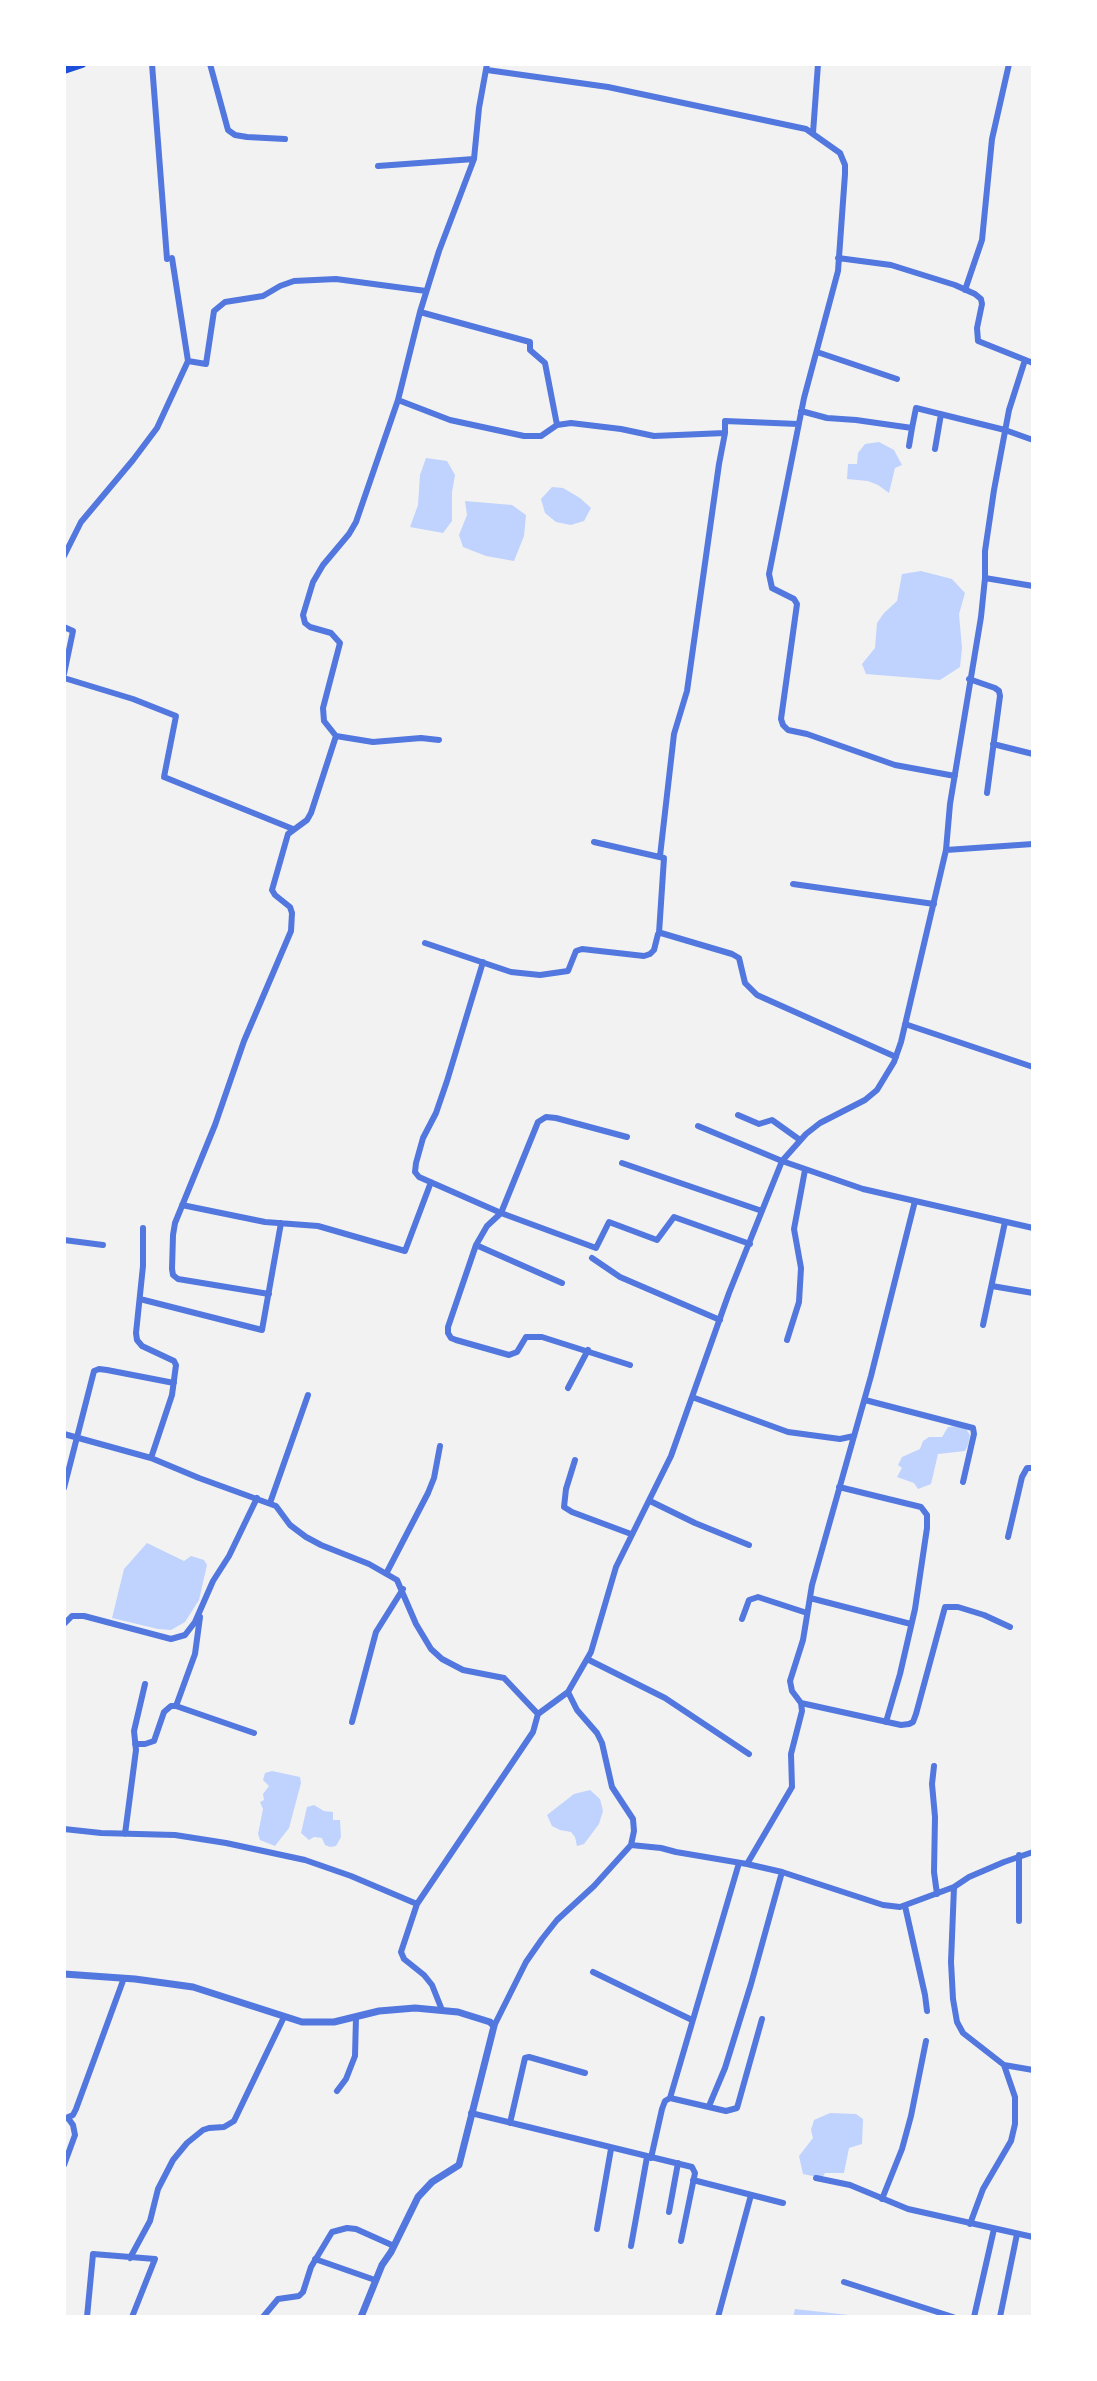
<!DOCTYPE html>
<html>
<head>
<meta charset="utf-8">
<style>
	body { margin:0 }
	#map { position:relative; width:1097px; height:2381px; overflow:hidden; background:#f2f2f2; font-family:Montserrat,sans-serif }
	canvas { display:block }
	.frame { position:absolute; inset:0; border:66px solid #fff; pointer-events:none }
</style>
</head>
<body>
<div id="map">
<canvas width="1097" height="2381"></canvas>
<div class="frame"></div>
</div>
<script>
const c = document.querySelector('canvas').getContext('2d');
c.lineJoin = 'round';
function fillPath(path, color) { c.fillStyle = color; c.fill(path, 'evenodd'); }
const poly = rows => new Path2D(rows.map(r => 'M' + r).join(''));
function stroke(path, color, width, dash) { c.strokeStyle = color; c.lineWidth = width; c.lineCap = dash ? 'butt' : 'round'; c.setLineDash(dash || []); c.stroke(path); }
fillPath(poly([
	[879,442,894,450,902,465,895,468,889,493,878,485,868,481,847,479,848,464,857,464,858,453,865,444],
	[426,458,447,461,455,475,452,492,452,521,443,533,410,527,418,505,420,475],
	[552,487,563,488,580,498,591,508,584,521,571,525,556,522,545,513,541,499],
	[465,501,512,505,526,515,524,536,514,561,486,556,463,547,459,535,467,515],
	[921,571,952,579,965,593,959,614,962,648,960,667,940,680,866,674,862,664,875,648,877,623,884,613,897,601,902,574],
	[957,1426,966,1429,970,1435,968,1445,965,1451,938,1454,931,1484,918,1489,914,1483,897,1477,902,1468,898,1465,902,1457,920,1449,923,1441,929,1437,942,1437,948,1427],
	[147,1543,184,1561,191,1556,204,1560,207,1565,199,1600,185,1622,171,1630,158,1629,112,1618,124,1569],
	[272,1771,300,1777,301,1783,289,1828,275,1846,260,1840,258,1834,263,1809,260,1802,264,1800,263,1794,269,1786,263,1780,265,1773],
	[590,1790,600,1799,603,1811,599,1824,584,1844,577,1846,575,1837,571,1832,560,1830,552,1826,547,1815,574,1794],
	[314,1805,324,1811,333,1812,333,1820,340,1820,341,1837,336,1846,330,1847,325,1845,322,1838,314,1837,309,1840,301,1833,307,1807],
	[830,2113,856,2114,863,2119,862,2144,849,2148,844,2173,825,2173,822,2178,803,2174,799,2156,813,2138,811,2130,814,2120],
	[795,2309,849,2315,850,2317,793,2317]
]), '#bfd3fe');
stroke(poly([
	[152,64,167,259],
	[210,64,228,130,235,135,247,137,285,139],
	[487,70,608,87,806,129,840,153,845,165,845,174,838,271,804,398,769,574,772,588,794,599,797,604,781,719,783,725,788,730,807,734,895,765,955,776],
	[813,133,818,64],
	[378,166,474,159],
	[838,258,891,265,955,285,975,294,981,299,982,304,977,328,978,341,1033,363],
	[965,290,982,240,992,139,1009,64],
	[420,312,530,342,530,350,545,363,557,425],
	[817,352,897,379],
	[188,361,206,364,214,311,225,302,263,296,280,286,294,281,336,279,426,291],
	[398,400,450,420,524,436,541,436,557,425,571,423,621,429,654,436,725,433],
	[801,411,827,418,856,420,912,428,916,408,1005,430,1033,440],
	[909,446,912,428],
	[935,449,941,414],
	[64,556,81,522,133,460,157,428,188,361,172,258],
	[985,578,1033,586],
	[64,627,73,631,64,674],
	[64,678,133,699,176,716,164,777,293,829],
	[969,679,995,688,999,691,1000,696,987,793],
	[439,740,421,738,373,742,336,736,324,721,323,708,340,643,331,633,310,627,305,623,303,615,313,582,323,565,349,534,356,522,398,400,420,312,439,251,474,159,479,108,487,64],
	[993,744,1033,754],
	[594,842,664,858,659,933],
	[946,850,1033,844],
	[660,856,674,734,687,691,719,464,725,433,725,421,798,424],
	[793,884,934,904],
	[425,943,511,972,540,975,568,971,576,951,582,949,644,956,650,954,654,950,658,934,661,933,732,954,739,958,745,983,757,995,896,1057],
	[483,962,447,1081,436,1113,423,1138,416,1163,415,1172,419,1177,501,1213,596,1248,609,1222,657,1240,674,1217,750,1244],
	[905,1024,1033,1067],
	[738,1115,759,1124,772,1120,800,1140],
	[698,1126,782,1161,863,1189,1033,1228],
	[627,1137,556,1118,546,1117,538,1122,501,1213,487,1226,476,1245,448,1327,448,1333,451,1338,456,1340,509,1355,517,1352,526,1337,542,1337,630,1365],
	[622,1163,762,1211],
	[182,1205,265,1222,318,1226,405,1251,431,1182],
	[143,1228,143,1266,136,1333,137,1340,142,1346,174,1361,176,1365,172,1395,151,1458],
	[64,1240,103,1245],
	[476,1245,562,1283],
	[592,1258,620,1277,720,1320],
	[992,1286,1033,1293],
	[269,1294,178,1279,173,1275,172,1269,173,1235,175,1223,215,1125,244,1041,291,931,292,913,290,907,275,895,272,890,288,834,307,820,311,813,336,736],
	[140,1299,262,1330,281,1223],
	[983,1325,1005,1222],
	[787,1340,799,1302,801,1268,794,1229,805,1170],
	[568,1388,588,1350],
	[692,1397,788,1432,840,1439,854,1436],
	[865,1400,973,1428,974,1434,963,1482],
	[64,1434,151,1458,199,1478,276,1506,290,1525,306,1537,321,1545,369,1564,397,1580,416,1624,431,1649,442,1659,463,1670,504,1678,538,1714],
	[575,1460,566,1489,564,1507,572,1512,631,1534],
	[839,1487,921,1507,927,1515,927,1528,915,1609,900,1674,886,1722],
	[64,1488,94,1371,99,1369,107,1370,174,1383],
	[650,1501,695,1523,749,1545],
	[270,1503,308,1395],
	[1008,1537,1022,1477,1027,1468,1033,1468],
	[387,1572,428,1493,434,1478,440,1446],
	[810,1598,911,1624],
	[742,1619,749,1600,758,1597,807,1613],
	[64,1624,72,1616,84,1616,171,1639,185,1635,195,1622,213,1581,229,1556,257,1498],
	[587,1659,665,1698,749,1754],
	[801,1703,901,1725,909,1724,913,1722,916,1714,945,1607,958,1607,984,1615,1010,1627],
	[176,1706,195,1654,200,1617],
	[352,1722,376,1632,403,1589],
	[135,1744,145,1744,154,1741,164,1712,171,1706,176,1706,254,1733],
	[934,1766,932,1784,935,1817,934,1872,937,1894],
	[64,1829,101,1833,175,1835,226,1843,305,1860,351,1876,417,1904],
	[125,1834,136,1750,134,1731,145,1684],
	[631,1845,661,1848,676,1852,747,1864,782,1872,883,1905,900,1907,954,1887,969,1877,1004,1862,1033,1852],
	[1019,1855,1019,1921],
	[747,1864,792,1787,791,1754,802,1711,801,1703,792,1691,790,1681,803,1640,812,1585,871,1376,915,1201],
	[954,1887,951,1962,953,1999,957,2022,963,2033,1004,2065,1033,2070],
	[905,1906,925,1995,927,2011],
	[593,1972,692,2020],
	[442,2010,432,1985,424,1975,404,1959,401,1952,417,1904,533,1732,538,1714,568,1692,591,1652,616,1567,671,1456,729,1293,782,1161,806,1134,820,1123,865,1100,877,1090,894,1062,901,1042,946,850,950,804,981,617,985,578,985,551,994,490,1009,410,1025,360],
	[494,2026,526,1962,542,1939,557,1920,594,1886,631,1845,634,1831,633,1819,612,1787,602,1743,597,1733,577,1710,568,1692],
	[337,2091,346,2079,355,2056,356,2017],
	[670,2098,739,1863],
	[709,2106,725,2068,751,1984,782,1872],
	[471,2113,692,2167,695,2173,681,2241],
	[64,2119,73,2115,76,2109,124,1978],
	[510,2123,525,2058,529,2057,585,2073],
	[651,2158,662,2109,665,2101,670,2098,726,2111,737,2108,762,2019],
	[64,2165,75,2135,73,2125,68,2118],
	[816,2178,850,2185,908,2209,1033,2237],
	[693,2180,783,2203],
	[882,2199,902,2149,911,2116,926,2041],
	[669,2212,678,2163],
	[970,2224,983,2189,1011,2141,1015,2124,1015,2097,1004,2065],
	[597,2229,611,2149],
	[631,2246,647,2157],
	[130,2258,150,2221,158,2189,173,2160,187,2143,203,2130,209,2128,224,2127,234,2121,284,2017],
	[315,2259,375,2280],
	[844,2282,953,2317],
	[87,2317,93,2254,155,2259,132,2317],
	[263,2317,278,2299,299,2296,303,2292,311,2267,332,2232,347,2228,356,2229,394,2246],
	[718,2317,751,2195],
	[974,2317,994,2229],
	[1000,2317,1017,2234]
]), '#5277de', 6);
stroke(poly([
	[64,1974,135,1979,193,1987,302,2022,334,2022,379,2011,415,2008,458,2012,490,2022,494,2026,459,2165,432,2182,418,2197,391,2252,382,2265,361,2317]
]), '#5277de', 7);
stroke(poly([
	[64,70,82,64]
]), '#1d4ed8', 8);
</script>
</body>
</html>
